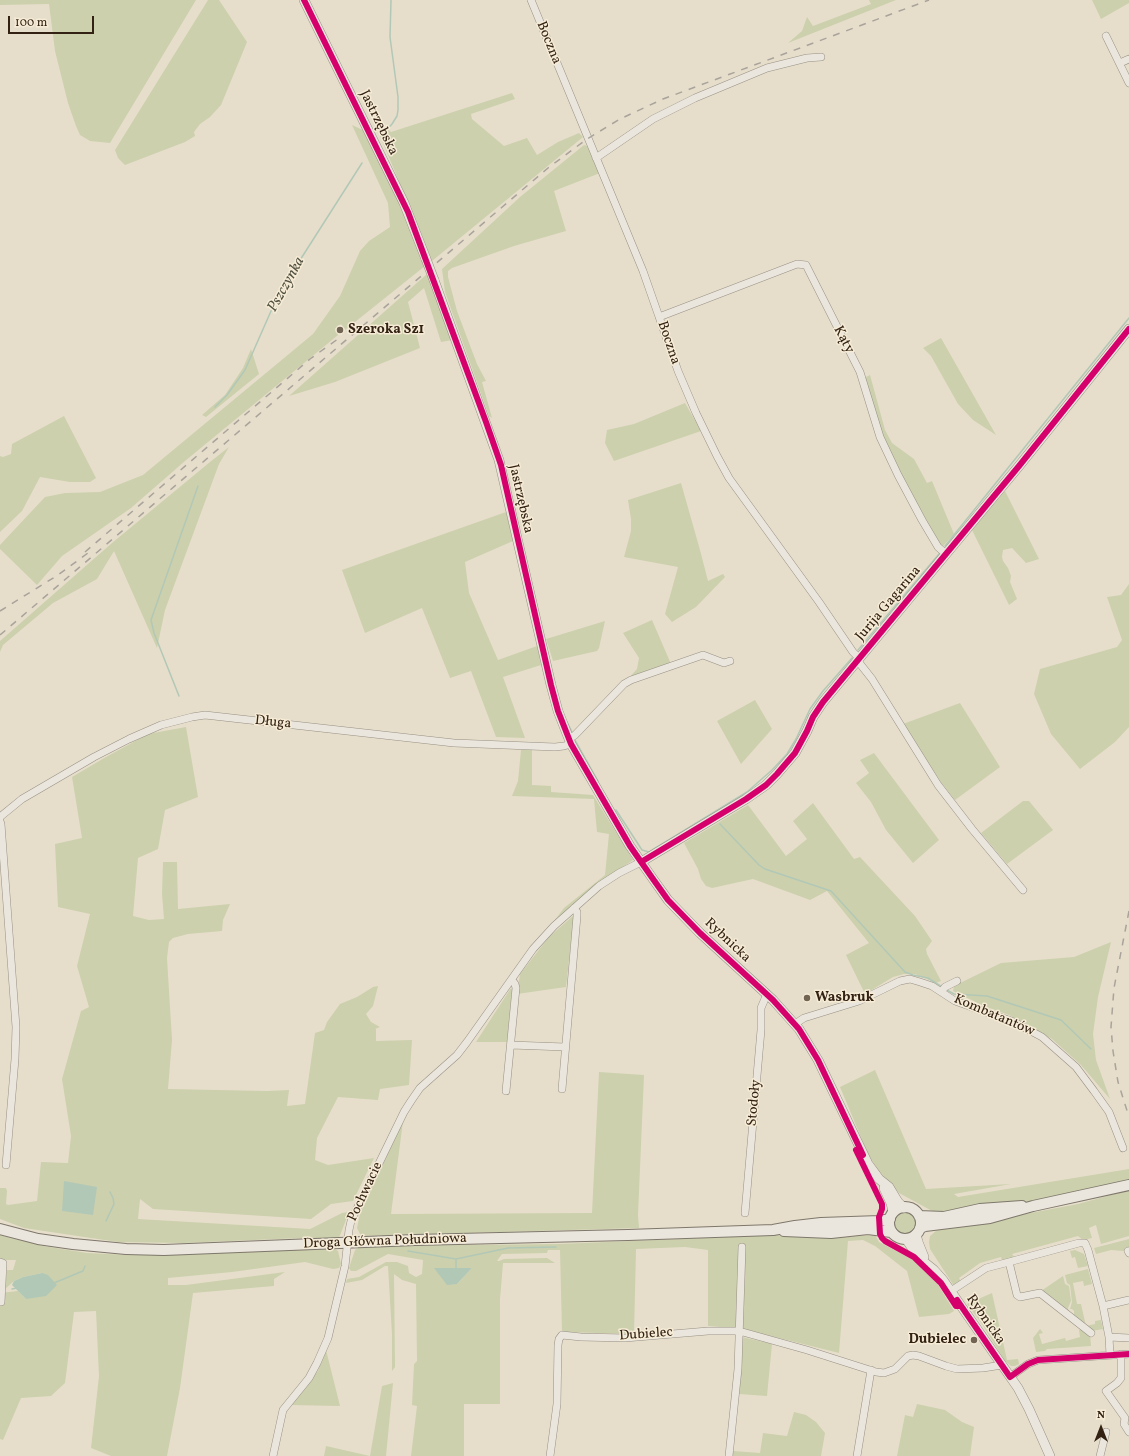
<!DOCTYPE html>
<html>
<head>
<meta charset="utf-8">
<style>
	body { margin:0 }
	#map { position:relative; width:1129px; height:1456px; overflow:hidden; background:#e6decb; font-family:Vollkorn,serif }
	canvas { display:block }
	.north { position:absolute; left:1081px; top:1408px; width:40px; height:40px; -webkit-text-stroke:3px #f6ecd6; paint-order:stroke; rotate:0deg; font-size:11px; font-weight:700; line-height:16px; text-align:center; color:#332213 }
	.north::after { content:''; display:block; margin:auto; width:14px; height:18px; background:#332213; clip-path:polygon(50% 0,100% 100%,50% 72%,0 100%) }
	.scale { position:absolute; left:8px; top:16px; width:86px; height:18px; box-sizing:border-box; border:2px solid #332213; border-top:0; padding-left:5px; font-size:12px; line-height:14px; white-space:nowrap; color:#332213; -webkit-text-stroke:3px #f6ecd6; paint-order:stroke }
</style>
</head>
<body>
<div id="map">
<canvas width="1129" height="1456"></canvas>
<div class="north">N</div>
<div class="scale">100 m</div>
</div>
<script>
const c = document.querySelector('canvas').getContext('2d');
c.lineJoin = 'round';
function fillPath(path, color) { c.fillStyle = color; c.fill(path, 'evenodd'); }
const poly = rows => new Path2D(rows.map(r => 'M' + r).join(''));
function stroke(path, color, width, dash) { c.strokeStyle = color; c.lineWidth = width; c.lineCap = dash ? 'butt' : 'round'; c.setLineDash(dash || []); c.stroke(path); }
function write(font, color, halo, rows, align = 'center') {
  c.font = font + ' Vollkorn,serif'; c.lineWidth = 3; c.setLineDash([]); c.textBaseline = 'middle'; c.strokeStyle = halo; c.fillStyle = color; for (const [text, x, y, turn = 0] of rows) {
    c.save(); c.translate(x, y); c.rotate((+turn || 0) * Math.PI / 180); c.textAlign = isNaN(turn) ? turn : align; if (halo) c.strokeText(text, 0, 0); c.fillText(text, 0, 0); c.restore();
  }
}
fillPath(poly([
	[0,0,196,0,110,143,90,141,80,135,76,126,68,103,55,51,49,4,0,5],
	[208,0,219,0,247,42,221,105,210,117,200,124,194,132,195,136,185,142,125,165,118,158,115,150],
	[869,0,896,0,788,43,802,31,807,17,813,26,871,4],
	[1092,0,1129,0,1129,3,1101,19],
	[512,93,515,99,471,114,472,119,504,146,527,138,537,155,558,142,579,133,583,137,432,261,378,131,385,127,391,132],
	[352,125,367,132,401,204,425,266,345,330,341,324,335,329,338,335,185,461,131,508,62,556,37,585,0,549,0,545,45,497,65,493,100,492,143,475,313,334,340,296,360,251,369,241,390,227,388,203],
	[584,145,587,146,600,173,554,191,566,231,514,246,452,268,448,271,448,277,457,311,477,364,486,381,482,382,492,418,489,416,445,292,442,269,520,197],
	[427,274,452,340,441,342,424,288,408,302,420,348,335,382,289,396],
	[941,338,996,435,973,420,958,404,931,356,923,348],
	[251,349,259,374,206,417,202,415,225,395,243,368],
	[870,375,885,430,892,443,914,459,927,483,932,481,954,534,943,546,938,544,923,514,906,485,886,446,864,378],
	[685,403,701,431,614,461,605,443,607,430,634,424],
	[64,416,96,478,90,482,70,482,40,477,22,511,0,532,0,456,3,457,11,454,12,444],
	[229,447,219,464,165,610,157,648,114,551,97,579,53,603,3,645,0,652,0,641,112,543,210,462],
	[681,483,700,550,708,581,723,574,725,577,696,607,672,622,665,614,678,567,624,557,631,531,631,519,628,500],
	[1005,491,1039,559,1026,563,1012,548,1003,550,1002,557,1003,561,1008,568,1011,576,1010,582,1017,599,1009,605,972,530],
	[506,512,513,541,465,562,469,593,498,660,537,646,541,665,503,677,525,738,496,737,471,671,450,678,422,608,365,633,342,570],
	[1129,584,1129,727,1115,742,1080,769,1051,734,1034,694,1040,669,1117,647,1122,640,1107,597,1121,595],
	[652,620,671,664,626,681,637,669,639,658,623,633],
	[605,621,599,648,597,651,553,661,546,639],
	[755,700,772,729,741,764,717,721],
	[960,703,1000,767,955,800,941,782,903,724],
	[186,727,198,797,165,810,158,849,138,858,133,916,149,920,164,919,162,894,163,862,177,862,178,909,230,904,223,920,222,931,188,934,173,938,169,942,167,958,172,1040,168,1089,267,1091,289,1090,287,1106,305,1104,315,1033,324,1030,327,1022,340,1004,357,997,373,987,378,986,373,1006,366,1014,371,1022,380,1027,375,1029,376,1029,376,1041,412,1040,409,1085,380,1089,378,1100,338,1097,317,1138,315,1160,328,1165,374,1158,353,1201,331,1204,311,1219,153,1209,140,1199,138,1219,310,1229,342,1213,349,1212,339,1238,301,1238,183,1243,118,1242,24,1228,0,1219,0,1188,6,1188,7,1191,6,1204,8,1205,37,1201,41,1162,68,1163,71,1136,62,1079,81,1011,89,1007,77,966,90,914,58,907,55,844,82,838,72,777,106,757,148,734],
	[521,750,532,750,532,785,551,786,551,792,593,795,633,860,605,879,551,925,564,908,605,875,609,834,597,832,594,799,512,796,518,781],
	[874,753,939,840,913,863,886,830,871,802,856,783,869,773,860,760],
	[1023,801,1029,801,1053,830,1007,864,981,833],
	[813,803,854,859,860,857,915,916,932,941,926,949,927,954,941,981,936,983,915,974,904,974,893,977,865,994,846,955,869,943,827,891,810,900,753,879,712,888,706,886,701,879,698,869,684,843,748,805,786,856,807,839,793,821],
	[574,915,566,987,517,994,520,974,549,937],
	[1111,942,1098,997,1093,1034,1096,1060,1110,1099,1081,1065,1052,1039,1009,1015,984,1006,953,991,954,986,1001,963,1074,957],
	[511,988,512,990,507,1042,476,1042],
	[875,1070,926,1189,1011,1184,954,1194,958,1197,1129,1169,1129,1179,1103,1187,1049,1200,942,1215,934,1212,899,1193,878,1170,868,1154,840,1087],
	[599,1072,644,1075,638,1215,639,1228,361,1236,357,1228,360,1214,403,1121,391,1214,592,1213],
	[1129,1190,1129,1236,1101,1244,1096,1225,1089,1228,1092,1238,1083,1240,1078,1236,1012,1254,1015,1258,1002,1261,1001,1257,980,1263,959,1278,961,1282,954,1286,930,1249,929,1242,930,1236,937,1230,993,1222,1020,1215,1078,1204],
	'893 1223a12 12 0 1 1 24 0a12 12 0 1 1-24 0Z',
	[0,1235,43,1246,87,1253,128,1255,332,1248,338,1251,341,1264,339,1268,333,1269,305,1262,232,1272,168,1278,168,1285,186,1285,285,1272,274,1279,274,1286,193,1293,180,1388,167,1456,111,1456,91,1448,99,1376,96,1311,74,1312,65,1383,51,1396,21,1398,3,1440,0,1439,0,1293,18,1291,26,1299,42,1273,23,1277,14,1281,5,1289,7,1270,13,1270,16,1260,0,1260],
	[776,1235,823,1238,875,1235,879,1242,917,1262,934,1278,954,1311,949,1314,919,1317,907,1271,875,1246,863,1240,848,1241,839,1353,743,1329,708,1326,708,1250,685,1247,636,1249,634,1334,562,1332,560,1250,548,1250,547,1253,502,1254,497,1261,499,1261,504,1259,547,1258,555,1263,503,1263,500,1299,500,1404,464,1404,464,1456,411,1456,417,1406,412,1405,414,1364,417,1361,416,1284,402,1280,394,1274,395,1367,392,1371,392,1334,388,1266,385,1266,362,1280,346,1283,347,1279,359,1277,386,1262,397,1262,408,1266,409,1273,416,1277,422,1274,423,1260,388,1254,356,1271,351,1271,349,1268,355,1250,360,1247,371,1246,559,1244],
	[435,1268,472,1268,457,1284],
	[1129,1239,1129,1250,1123,1251,1111,1250,1096,1254,1094,1248],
	[1075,1250,1084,1254,1088,1266,1078,1268,1075,1257,1072,1258,1070,1251],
	[1088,1269,1092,1284,1084,1286,1083,1281,1073,1283,1077,1304,1081,1304,1086,1326,1095,1324,1095,1321,1101,1320,1103,1329,1092,1331,1074,1316,1074,1311,1072,1309,1070,1309,1072,1302,1070,1285,1067,1283,1065,1275],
	[1063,1276,1065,1284,1069,1286,1071,1301,1068,1308,1069,1312,1041,1291],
	[992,1293,1007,1360,1018,1359,1019,1364,1015,1366,1011,1366,1005,1361,982,1324,967,1304],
	[1040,1329,1043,1333,1039,1334,1042,1344,1065,1338,1066,1341,1080,1337,1079,1330,1082,1329,1090,1334,1091,1346,1047,1349,1045,1351,1036,1352,1033,1338],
	[742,1337,772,1344,767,1396,739,1394],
	[326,1350,340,1406,290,1405,318,1371],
	[393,1383,386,1456,324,1456,326,1446,370,1456,382,1386],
	[917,1404,945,1410,962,1422,974,1427,970,1456,897,1456,905,1415,913,1417],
	[794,1412,806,1415,816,1422,825,1433,821,1456,732,1456,733,1451,760,1453,763,1433,787,1436]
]), '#ccd0ad');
fillPath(poly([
	[64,1181,97,1187,93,1215,62,1211],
	[434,1268,472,1268,457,1284,447,1285],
	[42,1273,48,1275,57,1285,46,1296,26,1299,12,1285,14,1281,23,1277]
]), '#b2c8b6');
stroke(poly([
	[383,134,392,124,397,116,398,110,398,97,390,37,391,0],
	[215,407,227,395,245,370,279,293,362,163],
	[945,546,1129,318],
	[858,650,939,554],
	[179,696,154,633,151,620,198,486],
	[567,722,572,732],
	[575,740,598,781],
	[616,810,642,850,649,852,747,792,772,770,787,754,796,739,810,709,823,691,852,658],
	[720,824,759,865,765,869,831,891,905,972,913,975,928,978,942,987],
	[945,989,954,994,987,996,1061,1020,1091,1049],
	[106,1221,114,1204,113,1198,110,1192],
	[408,1251,456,1259,456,1268],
	[456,1259,508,1248,556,1247],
	[54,1283,78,1273,83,1271,85,1266],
	[12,1289,17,1288]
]), '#b2c8b6', 1.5);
const minor = poly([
	[531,0,643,271,678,371,696,413,717,456,729,478,819,602,853,652,859,658],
	[1106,36,1129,83],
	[1120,63,1129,59],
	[596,158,653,119,695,98,767,68,807,58,821,57],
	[659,317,797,264,806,265,860,372,880,437,898,475,922,520,938,547,946,554],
	[857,660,872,679,938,785,972,829,1023,890],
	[569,739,575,735,624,684,631,680,703,655,724,663,730,661],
	[0,817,22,799,94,757,129,739,161,725,192,717,205,715,454,743,555,747,564,746,571,744],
	[0,821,1,824,16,1027,15,1059,6,1165],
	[941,992,945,987,957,981],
	[795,1024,804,1018,859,1001,900,981,910,979,920,982,932,986,955,1001,1014,1022,1042,1037,1076,1067,1094,1091,1109,1112,1123,1148],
	[511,1045,565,1047],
	[562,1089,577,916,577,912,574,908],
	[506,1091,516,988,515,984,512,980],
	[745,1213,761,1030,761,1008,767,994],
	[1128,1251,1129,1253],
	[0,1262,3,1263,1,1302],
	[951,1291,986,1268,1009,1262],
	[1103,1306,1129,1300],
	[1091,1333,1040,1293,1020,1297,1017,1295,1009,1262,1079,1243,1085,1243,1088,1250,1103,1306,1109,1337,1110,1355],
	[1109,1337,1129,1338],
	[1121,1354,1121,1378,1117,1383,1106,1391,1125,1418,1124,1424,1129,1432],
	[1010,1377,1028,1364,1038,1360,1129,1354],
	[273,1456,283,1410,309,1378,317,1363,328,1338,345,1266,349,1230,351,1221,404,1112,411,1101,420,1088,457,1055,467,1042,533,949,554,926,599,886,619,873,641,862],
	[550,1456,557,1404,558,1345,559,1339,562,1335,581,1337,625,1338,708,1331,739,1331,807,1350,876,1372,884,1373,895,1369,908,1356,913,1355,919,1356,946,1366,957,1369,983,1368,1002,1365],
	[729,1456,738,1369,742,1247],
	[857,1456,871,1370],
	[1100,1456,1106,1432]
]);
const tertiary = poly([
	[304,0,404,203,426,259],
	[434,280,499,460,551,685,558,711,571,744,630,846,653,879,668,900,700,933,773,1000,799,1029,818,1060,868,1164,879,1179,889,1187,898,1202,904,1208],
	[641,862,746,799,766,785,777,774,795,753,807,731,813,717,823,702,1019,466,1129,329],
	[884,1188,891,1203,893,1212],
	[916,1234,918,1242,924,1257],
	[906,1239,919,1258,934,1270,943,1280,1018,1388,1029,1409,1050,1456]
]);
const secondary = poly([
	'889 1223a16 16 0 1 1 32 0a16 16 0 1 1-32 0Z',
	[919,1216,944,1217,980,1209,1022,1206],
	[920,1228,925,1226,990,1218,1033,1206,1129,1185],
	[0,1229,38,1239,73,1244,126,1249,164,1250,415,1240,628,1235,773,1230,795,1226,821,1223,880,1221,890,1219],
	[784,1231,831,1233,868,1229,891,1232]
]);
stroke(minor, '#979084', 8);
stroke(tertiary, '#979084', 10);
stroke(secondary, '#7e776b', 12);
stroke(minor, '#ebe6dd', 7);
stroke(tertiary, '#ebe6dd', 9);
stroke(secondary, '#ebe6dd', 10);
stroke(poly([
	[85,552,310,359,342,336],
	[0,611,58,575,92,550],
	[0,635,548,168,587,139,620,119,663,99,929,0],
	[1129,911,1114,988,1111,1027,1113,1051,1118,1082,1129,1117]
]), '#a9a39b', 1.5, [7, 7]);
const tertiaryBridge = poly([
	[426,259,434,280]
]);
stroke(tertiaryBridge, '#979084', 10, []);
stroke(tertiaryBridge, '#ebe6dd', 9);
stroke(poly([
	[304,0,408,212,486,422,501,465,551,685,558,711,571,744,630,846,653,879,668,900,700,933,773,1000,799,1029,818,1060,863,1155],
	[641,862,746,799,766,785,777,774,795,753,807,731,813,717,823,702,1019,466,1129,329],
	[856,1150,882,1204,882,1209,879,1217,880,1234,882,1238,885,1241,914,1257,941,1283,956,1306,961,1306],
	[957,1300,1010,1377,1028,1364,1038,1360,1129,1354]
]), '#d6006c', 6);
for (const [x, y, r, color] of [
	[340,330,4,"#726453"],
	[807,998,4,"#726453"],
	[974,1340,4,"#726453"]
]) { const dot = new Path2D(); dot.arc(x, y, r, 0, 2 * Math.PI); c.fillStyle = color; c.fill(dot); stroke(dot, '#f6ecd6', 1.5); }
write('14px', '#332213', '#f6ecd6', [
	["Boczna",548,43,68],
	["Jastrzębska",378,123,64],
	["Kąty",843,340,62],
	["Boczna",668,343,71],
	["Jastrzębska",520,499,77],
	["Jurija Gagarina",889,604,-50],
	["Długa",273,723,6],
	["Rybnicka",727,941,43],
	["Kombatantów",994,1016,23],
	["Stodoły",755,1103,-85],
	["Pochwacie",366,1192,-65],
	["Droga Główna Południowa",385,1242,-2],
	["Rybnicka",985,1320,55],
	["Dubielec",646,1335,-4]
]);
write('bold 14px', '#332213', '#f6ecd6', [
	["Szeroka Sz1",348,330],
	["Wasbruk",815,998],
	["Dubielec",966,1340,"right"]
], 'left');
write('italic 15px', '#525141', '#f6ecd6', [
	["Pszczynka",287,285,-61]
]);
</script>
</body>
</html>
